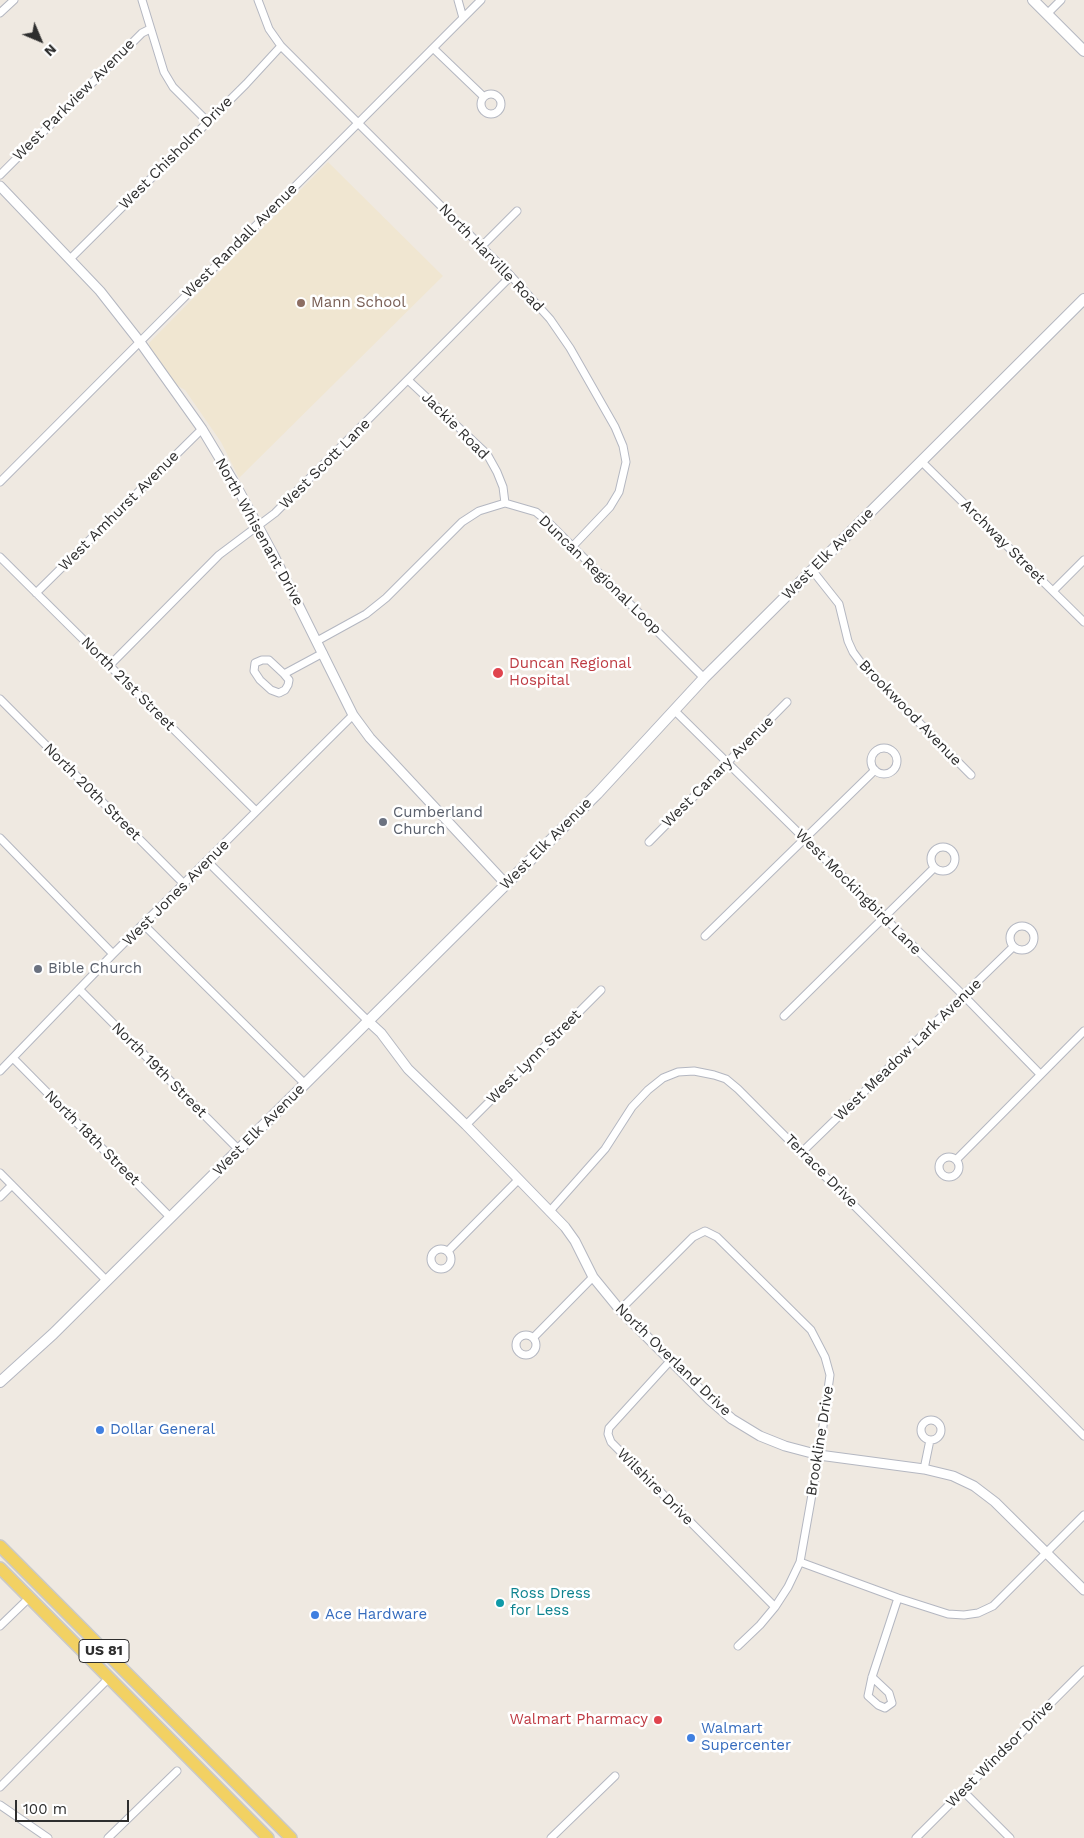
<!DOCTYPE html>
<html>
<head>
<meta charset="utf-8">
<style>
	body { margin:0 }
	#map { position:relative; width:1084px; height:1838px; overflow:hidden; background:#efe9e1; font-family:"Work Sans",sans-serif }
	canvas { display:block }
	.north { position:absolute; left:15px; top:15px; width:50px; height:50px; -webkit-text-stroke:4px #fff; paint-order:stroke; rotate:135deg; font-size:14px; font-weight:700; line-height:20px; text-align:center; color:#2e2e2e }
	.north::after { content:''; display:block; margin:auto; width:18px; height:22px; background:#2e2e2e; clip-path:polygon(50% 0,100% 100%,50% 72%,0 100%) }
	.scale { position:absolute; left:15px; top:1800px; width:114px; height:22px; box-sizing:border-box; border:2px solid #2e2e2e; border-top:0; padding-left:6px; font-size:15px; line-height:18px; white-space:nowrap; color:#2e2e2e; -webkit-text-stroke:4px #fff; paint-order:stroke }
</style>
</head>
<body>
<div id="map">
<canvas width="1084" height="1838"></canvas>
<div class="north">N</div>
<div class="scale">100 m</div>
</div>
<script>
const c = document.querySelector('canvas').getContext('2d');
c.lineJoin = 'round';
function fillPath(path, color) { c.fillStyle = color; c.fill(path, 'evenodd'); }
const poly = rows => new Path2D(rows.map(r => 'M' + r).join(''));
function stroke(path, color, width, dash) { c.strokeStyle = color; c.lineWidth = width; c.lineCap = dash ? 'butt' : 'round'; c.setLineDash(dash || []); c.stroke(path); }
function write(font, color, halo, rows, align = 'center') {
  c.font = font + ' "Work Sans",sans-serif'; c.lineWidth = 5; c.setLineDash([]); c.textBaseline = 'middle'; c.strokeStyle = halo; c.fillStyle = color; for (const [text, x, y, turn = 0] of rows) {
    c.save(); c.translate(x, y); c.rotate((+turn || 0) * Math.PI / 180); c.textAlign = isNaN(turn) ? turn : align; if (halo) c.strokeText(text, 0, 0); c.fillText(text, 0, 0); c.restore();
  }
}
fillPath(poly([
	[328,162,443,276,239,478,221,442,185,390,173,383,149,348,149,343]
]), '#f0e6d1');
const minor = poly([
	[142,0,164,72,173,87,208,122],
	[258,0,269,29,281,46,511,276,550,319,570,348,615,427,623,446,626,462,619,492,610,507,573,546],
	[458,0,463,18],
	[0,13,14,0],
	[1047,14,1061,0],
	[434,49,484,97],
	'481 104a10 10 0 1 1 20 0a10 10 0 1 1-20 0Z',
	[0,175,142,33,150,29],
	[482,246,517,211],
	[70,259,246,84,281,46],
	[408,380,487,454,497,472,503,487,505,503],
	[921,461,1084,622],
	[0,482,481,0],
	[0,557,256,811],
	[812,570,839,604,848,641,853,652,864,667,971,775],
	[1053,591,1084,560],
	[36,593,202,429],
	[317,641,366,614,386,598,462,522,479,511,505,503,536,512,547,521,704,678],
	[110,665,219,555,275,513,511,276],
	[284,674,289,680,288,685,285,690,279,693,271,690,260,680,254,671,255,663,262,660,269,660,284,674,323,653],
	[0,699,185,885],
	[675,711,964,996,1040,1074],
	'871 761a13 13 0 1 1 26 0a13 13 0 1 1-26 0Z',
	[0,838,113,954],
	[649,842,787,702],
	'931 859a12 12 0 1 1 24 0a12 12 0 1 1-24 0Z',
	[208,862,368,1021],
	[144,925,305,1084],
	'1010 938a12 12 0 1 1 24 0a12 12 0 1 1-24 0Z',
	[705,936,875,770],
	[80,990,239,1150],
	[784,1016,934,868],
	[13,1058,171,1218],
	[0,1071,113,954,353,715],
	[466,1125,601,990],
	[802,1152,1013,947],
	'939 1167a10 10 0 1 1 20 0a10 10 0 1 1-20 0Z',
	[956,1160,1084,1031],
	[0,1173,107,1281],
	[0,1197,12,1185],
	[550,1211,605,1149,632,1107,648,1090,663,1078,678,1072,694,1071,714,1075,726,1079,738,1089,1084,1436],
	'431 1259a10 10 0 1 1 20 0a10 10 0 1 1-20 0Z',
	[448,1251,519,1179],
	[620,1310,693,1237,705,1231,717,1237,811,1330,825,1357,830,1375,819,1455,800,1562,788,1587,775,1607,760,1625,738,1646],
	'516 1345a10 10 0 1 1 20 0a10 10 0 1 1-20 0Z',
	[533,1338,593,1277],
	[671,1360,609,1428,608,1434,611,1442,775,1607],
	'921 1430a10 10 0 1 1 20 0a10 10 0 1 1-20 0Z',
	[924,1469,930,1440],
	[800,1562,898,1598,948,1614,964,1615,978,1613,993,1606,1084,1515],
	[0,1626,29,1598],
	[872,1677,898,1598],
	[872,1677,889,1693,892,1703,885,1708,878,1705,868,1696,872,1677],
	[0,1787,109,1678],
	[963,1791,1010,1838],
	[0,1805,48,1838],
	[108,1838,177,1771],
	[551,1838,615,1776],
	[916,1838,1084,1670]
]);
const tertiary = poly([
	[0,186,100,291,140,342,202,429,238,489,273,554,353,715,370,738,506,884],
	[368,1021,381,1033,408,1069,466,1125,565,1227,575,1241,593,1277,620,1310,710,1400,732,1419,760,1436,785,1446,819,1455,924,1469,953,1476,974,1486,995,1502,1084,1590]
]);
const secondary = poly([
	[1033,0,1084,51],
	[0,1382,53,1334,597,794,704,678,1084,299]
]);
const primary = poly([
	[0,1546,291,1838],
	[0,1568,268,1838]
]);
stroke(minor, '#b4b7c1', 9);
stroke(tertiary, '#b4b7c1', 11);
stroke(secondary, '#b4b7c1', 12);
stroke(primary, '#c9c9c9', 14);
stroke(minor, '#fff', 7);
stroke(tertiary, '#fff', 9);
stroke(secondary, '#fff', 10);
stroke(primary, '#f2d163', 11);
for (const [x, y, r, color] of [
	[301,303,5,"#8d6e63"],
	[498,673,6,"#e0444e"],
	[383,822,5,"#6b7280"],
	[38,969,5,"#6b7280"],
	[100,1430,5,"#3f7fe0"],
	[500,1603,5,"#0f9aa8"],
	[315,1615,5,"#3f7fe0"],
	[658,1720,5,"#e0444e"],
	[691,1738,5,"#3f7fe0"]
]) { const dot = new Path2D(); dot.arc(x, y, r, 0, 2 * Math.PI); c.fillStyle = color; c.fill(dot); stroke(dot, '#fff', 2); }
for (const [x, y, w] of [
	[104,1651,50]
]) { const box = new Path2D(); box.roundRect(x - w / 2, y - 11.5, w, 23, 4); c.fillStyle = '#fff'; c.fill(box); stroke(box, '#2e2e2e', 1); }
write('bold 14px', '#2e2e2e', null, [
	["US 81",104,1651]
]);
write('15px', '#2e2e2e', '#fff', [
	["West Parkview Avenue",74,100,-45],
	["West Chisholm Drive",176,153,-45],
	["West Randall Avenue",240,241,-45],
	["North Harville Road",491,258,46],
	["Jackie Road",455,426,45],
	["West Scott Lane",325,464,-45],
	["West Amhurst Avenue",119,511,-45],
	["North Whisenant Drive",259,532,61],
	["Archway Street",1003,542,45],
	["West Elk Avenue",828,554,-45],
	["Duncan Regional Loop",600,575,44],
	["North 21st Street",128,684,45],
	["Brookwood Avenue",910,713,46],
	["West Canary Avenue",718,772,-45],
	["North 20th Street",92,792,45],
	["West Elk Avenue",546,844,-45],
	["West Mockingbird Lane",858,892,45],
	["West Jones Avenue",176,893,-45],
	["West Meadow Lark Avenue",908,1050,-44],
	["West Lynn Street",534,1057,-45],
	["North 19th Street",159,1070,45],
	["West Elk Avenue",259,1130,-45],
	["North 18th Street",92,1138,45],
	["Terrace Drive",821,1171,45],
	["North Overland Drive",673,1360,44],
	["Brookline Drive",820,1441,-81],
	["Wilshire Drive",655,1487,45],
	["West Windsor Drive",1000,1754,-45]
]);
write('15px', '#785e54', '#fff', [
	["Mann School",311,303]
], 'left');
write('15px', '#be3a42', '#fff', [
	["Duncan Regional",509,664],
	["Hospital",509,681],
	["Walmart Pharmacy",648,1720,"right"]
], 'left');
write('15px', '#5b616d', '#fff', [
	["Cumberland",393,813],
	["Church",393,830],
	["Bible Church",48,969]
], 'left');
write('15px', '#366cbe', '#fff', [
	["Dollar General",110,1430],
	["Ace Hardware",325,1615],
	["Walmart",701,1729],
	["Supercenter",701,1746]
], 'left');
write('15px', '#0d838f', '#fff', [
	["Ross Dress",510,1594],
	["for Less",510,1611]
], 'left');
</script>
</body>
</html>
